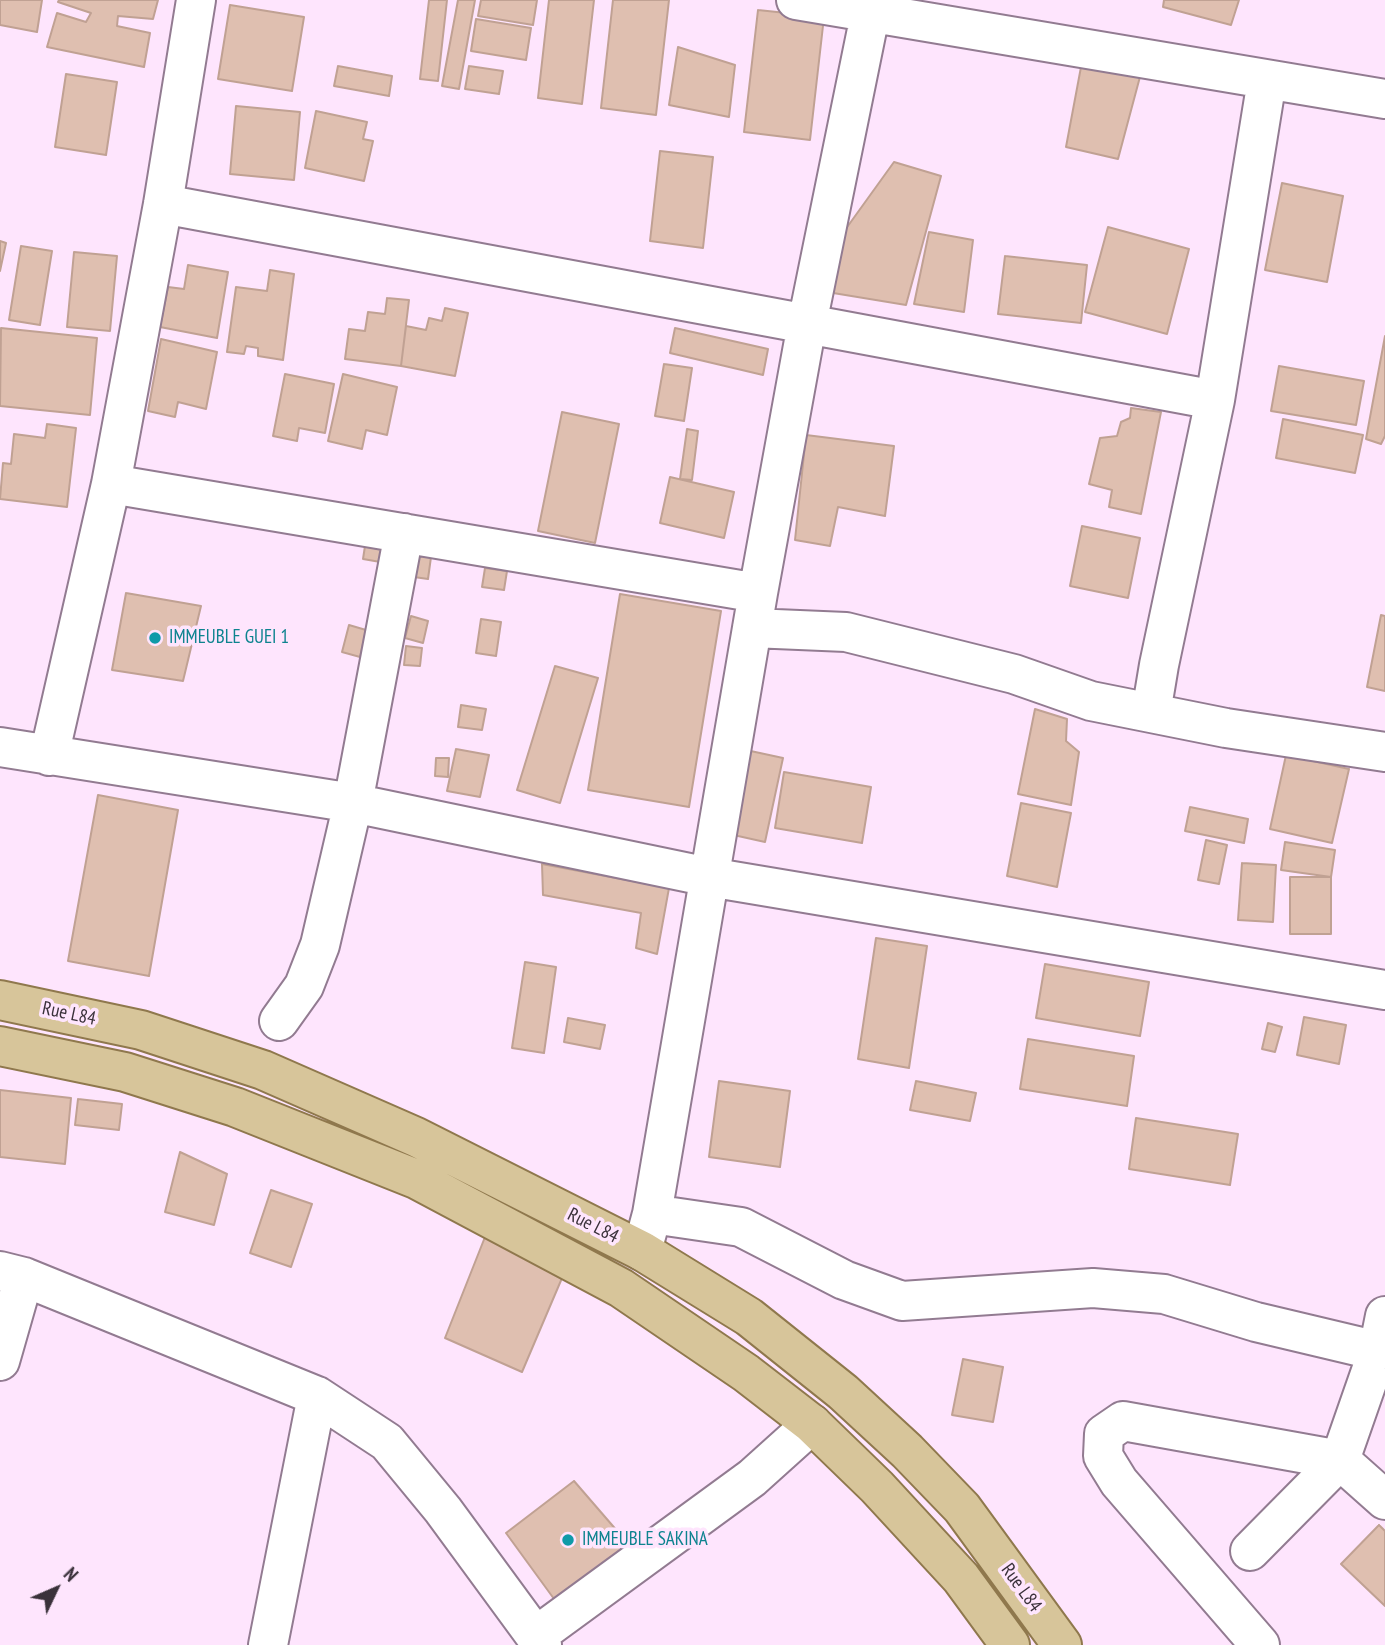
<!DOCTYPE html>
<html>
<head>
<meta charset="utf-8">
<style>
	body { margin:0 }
	#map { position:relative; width:1385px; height:1645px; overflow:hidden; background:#fee5fd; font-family:"PT Sans Narrow",sans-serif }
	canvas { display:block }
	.north { position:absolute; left:21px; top:1554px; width:70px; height:70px; -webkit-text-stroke:5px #fee5fd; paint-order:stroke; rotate:46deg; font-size:19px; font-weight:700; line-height:28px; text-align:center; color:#3a313a }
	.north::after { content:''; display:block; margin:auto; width:24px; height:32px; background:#3a313a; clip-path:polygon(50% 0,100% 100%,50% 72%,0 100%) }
</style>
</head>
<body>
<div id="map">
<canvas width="1385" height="1645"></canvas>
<div class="north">N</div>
</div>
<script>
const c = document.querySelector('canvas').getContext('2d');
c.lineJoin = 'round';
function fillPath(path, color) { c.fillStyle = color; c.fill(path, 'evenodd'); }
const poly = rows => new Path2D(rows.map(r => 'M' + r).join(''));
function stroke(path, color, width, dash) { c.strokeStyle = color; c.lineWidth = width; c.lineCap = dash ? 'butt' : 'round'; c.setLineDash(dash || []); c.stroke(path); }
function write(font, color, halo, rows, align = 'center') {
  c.font = font + ' "PT Sans Narrow",sans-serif'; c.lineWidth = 7; c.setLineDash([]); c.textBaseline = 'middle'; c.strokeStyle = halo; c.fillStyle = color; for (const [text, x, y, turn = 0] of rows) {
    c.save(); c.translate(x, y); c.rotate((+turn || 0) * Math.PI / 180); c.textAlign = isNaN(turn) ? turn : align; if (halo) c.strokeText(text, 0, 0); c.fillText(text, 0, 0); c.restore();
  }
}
const building = poly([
	[0,0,42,0,37,32,0,25,0,0],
	[59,0,158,0,153,19,118,16,117,26,150,33,144,67,47,47,57,13,86,22,91,13,58,2,59,0],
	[429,0,447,0,438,81,420,79,429,0],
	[458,0,475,0,459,89,442,86,458,0],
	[481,0,537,0,533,25,478,16,481,0],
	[549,0,594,0,582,104,538,98,549,0],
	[613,0,669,0,656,115,601,108,613,0],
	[1164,0,1239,0,1231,25,1163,7,1164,0],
	[230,5,304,17,292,91,218,79,230,5],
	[758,10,824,17,810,140,744,132,758,10],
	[476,19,531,28,526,60,471,51,476,19],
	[678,47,735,65,729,117,669,105,678,47],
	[338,66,392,76,389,96,334,86,338,66],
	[469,66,503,71,499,94,465,89,469,66],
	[1081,67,1141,73,1118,159,1066,147,1081,67],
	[66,74,117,82,106,155,55,147,66,74],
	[236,106,300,112,294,180,230,174,236,106],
	[316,111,367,122,363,139,373,141,364,181,305,168,316,111],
	[660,151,713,157,703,248,650,241,660,151],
	[894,162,941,176,906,305,821,291,827,255,894,162],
	[1282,183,1343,196,1327,282,1265,270,1282,183],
	[1108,227,1189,249,1167,334,1085,312,1108,227],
	[929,232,973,240,964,312,914,304,929,232],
	[0,241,6,243,0,271,0,241],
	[21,246,52,251,40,325,9,320,21,246],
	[74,252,117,256,110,331,67,327,74,252],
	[1005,256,1087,265,1081,323,998,314,1005,256],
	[188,265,228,272,217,338,160,327,168,287,184,289,188,265],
	[270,270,294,274,283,360,258,356,258,348,246,346,244,354,227,352,236,287,267,291,270,270],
	[387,298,409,300,401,366,345,359,349,329,365,331,368,312,385,314,387,298],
	[445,308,468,313,455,376,401,366,406,326,426,330,429,318,442,321,445,308],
	[1,328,97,338,90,415,0,406,1,328],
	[675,328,768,349,763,375,670,353,675,328],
	[1385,336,1385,436,1381,444,1366,439,1385,336],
	[161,339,217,352,206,409,178,402,175,417,148,411,161,339],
	[664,364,692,368,684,421,655,416,664,364],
	[1279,366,1364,381,1356,425,1271,411,1279,366],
	[285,374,334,384,325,433,299,428,297,441,273,436,285,374],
	[343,374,397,387,387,435,366,430,362,449,328,441,343,374],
	[1131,408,1161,412,1141,514,1109,507,1112,490,1089,484,1100,438,1117,436,1121,422,1130,418,1131,408],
	[562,412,619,424,595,543,538,531,562,412],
	[1283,419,1363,435,1355,473,1276,458,1283,419],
	[47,424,76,428,67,507,0,499,3,463,11,464,14,434,45,438,47,424],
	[687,429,698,431,692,480,680,479,687,429],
	[806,435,894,446,885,516,838,507,830,546,795,540,806,435],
	[670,477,734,492,724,538,660,523,670,477],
	[1082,526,1140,538,1128,598,1070,586,1082,526],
	[365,546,387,551,386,563,363,559,365,546],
	[416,556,431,557,428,579,414,577,416,556],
	[485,568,507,571,504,590,482,587,485,568],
	[126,593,201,606,183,681,112,670,126,593],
	[620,594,721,611,689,807,588,790,620,594],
	[1381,615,1385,616,1385,691,1367,687,1381,615],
	[411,616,428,621,423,643,405,638,411,616],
	[481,619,501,622,496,656,476,653,481,619],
	[349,625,366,630,360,657,342,652,349,625],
	[406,646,422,648,420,666,404,665,406,646],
	[555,666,598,678,560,803,517,790,555,666],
	[461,705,486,709,482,730,458,727,461,705],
	[1035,709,1067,719,1066,741,1079,752,1071,805,1018,794,1035,709],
	[456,749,489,755,480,797,447,791,456,749],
	[746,750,783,758,765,842,729,834,746,750],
	[1286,755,1349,769,1332,843,1270,829,1286,755],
	[436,758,449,758,448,777,435,776,436,758],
	[784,772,871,787,862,843,775,828,784,772],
	[98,795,178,810,149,976,68,961,98,795],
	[1021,803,1071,813,1057,887,1007,876,1021,803],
	[1190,807,1248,819,1244,843,1185,831,1190,807],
	[1206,840,1227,845,1219,884,1198,880,1206,840],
	[1285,842,1335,850,1331,877,1281,870,1285,842],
	[1242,863,1276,865,1273,922,1238,920,1242,863],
	[542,864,669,888,657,954,636,948,641,913,543,895,542,864],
	[1290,877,1331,877,1331,934,1290,934,1290,877],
	[876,938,927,946,909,1068,858,1059,876,938],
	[525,962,556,967,544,1053,512,1048,525,962],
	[1045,964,1149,982,1140,1036,1036,1018,1045,964],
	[1304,1017,1346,1025,1339,1064,1297,1055,1304,1017],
	[568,1018,605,1025,600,1049,564,1042,568,1018],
	[1268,1023,1282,1027,1275,1052,1262,1049,1268,1023],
	[1028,1039,1134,1056,1127,1106,1020,1089,1028,1039],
	[719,1081,790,1091,780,1167,709,1157,719,1081],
	[916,1081,976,1093,970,1121,910,1110,916,1081],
	[0,1090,71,1098,65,1164,0,1157,0,1090],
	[78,1099,122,1104,119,1130,75,1125,78,1099],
	[1136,1118,1238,1134,1230,1185,1129,1169,1136,1118],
	[180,1152,227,1174,214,1225,165,1212,180,1152],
	[271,1190,312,1204,291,1267,250,1253,271,1190],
	[485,1237,565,1271,522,1372,445,1338,485,1237],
	[963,1359,1003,1367,993,1422,952,1415,963,1359],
	[574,1481,631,1547,557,1603,506,1533,574,1481],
	[1379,1525,1385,1531,1385,1606,1341,1564,1379,1525]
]);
fillPath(building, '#dfbfb0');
stroke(building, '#c0a193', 2);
const minor = poly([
	[796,0,1385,99],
	[1267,80,1215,400,1159,665,1151,713,1226,728,1385,752],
	[163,204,1215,400],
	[111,484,758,593],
	[752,628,846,632,1014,674,1091,701,1151,713],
	[0,747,353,803,709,877,1385,990],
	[49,756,111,484,163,204,196,0],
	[279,1021,304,986,320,945,353,803,404,533],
	[652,1214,741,1227,844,1280,902,1301,1093,1288,1164,1294,1256,1322,1378,1351,1385,1316],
	[642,1251,652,1214,758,593,807,324,873,0],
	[0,1271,24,1277,317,1396,387,1442,443,1510,542,1645],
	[1378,1351,1340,1460,1385,1500],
	[0,1361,24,1277],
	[1250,1551,1340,1460,1123,1421,1104,1434,1103,1456,1119,1482,1260,1645],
	[536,1636,752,1478,812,1424],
	[268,1645,317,1396]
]);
const major = poly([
	[0,1000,141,1030,263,1070,416,1137,642,1251,749,1317,843,1392,907,1451,962,1508,1062,1645],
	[0,1046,125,1072,235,1107,416,1179,621,1288,746,1373,812,1424,877,1487,961,1578,1010,1645]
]);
stroke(minor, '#927b91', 42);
stroke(major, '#8f784d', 42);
stroke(minor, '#fff', 38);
stroke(major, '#d7c59a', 38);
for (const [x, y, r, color] of [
	[155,638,7,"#0f9aa8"],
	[568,1540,7,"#0f9aa8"]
]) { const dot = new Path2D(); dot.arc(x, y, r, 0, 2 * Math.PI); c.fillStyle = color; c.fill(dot); stroke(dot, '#fee5fd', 2.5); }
write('19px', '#0d838f', '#fee5fd', [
	["IMMEUBLE GUEI 1",169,638],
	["IMMEUBLE SAKINA",582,1540]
], 'left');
write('19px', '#3a313a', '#fee5fd', [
	["Rue L84",69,1014,12],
	["Rue L84",593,1226,27],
	["Rue L84",1021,1588,54]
]);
</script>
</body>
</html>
